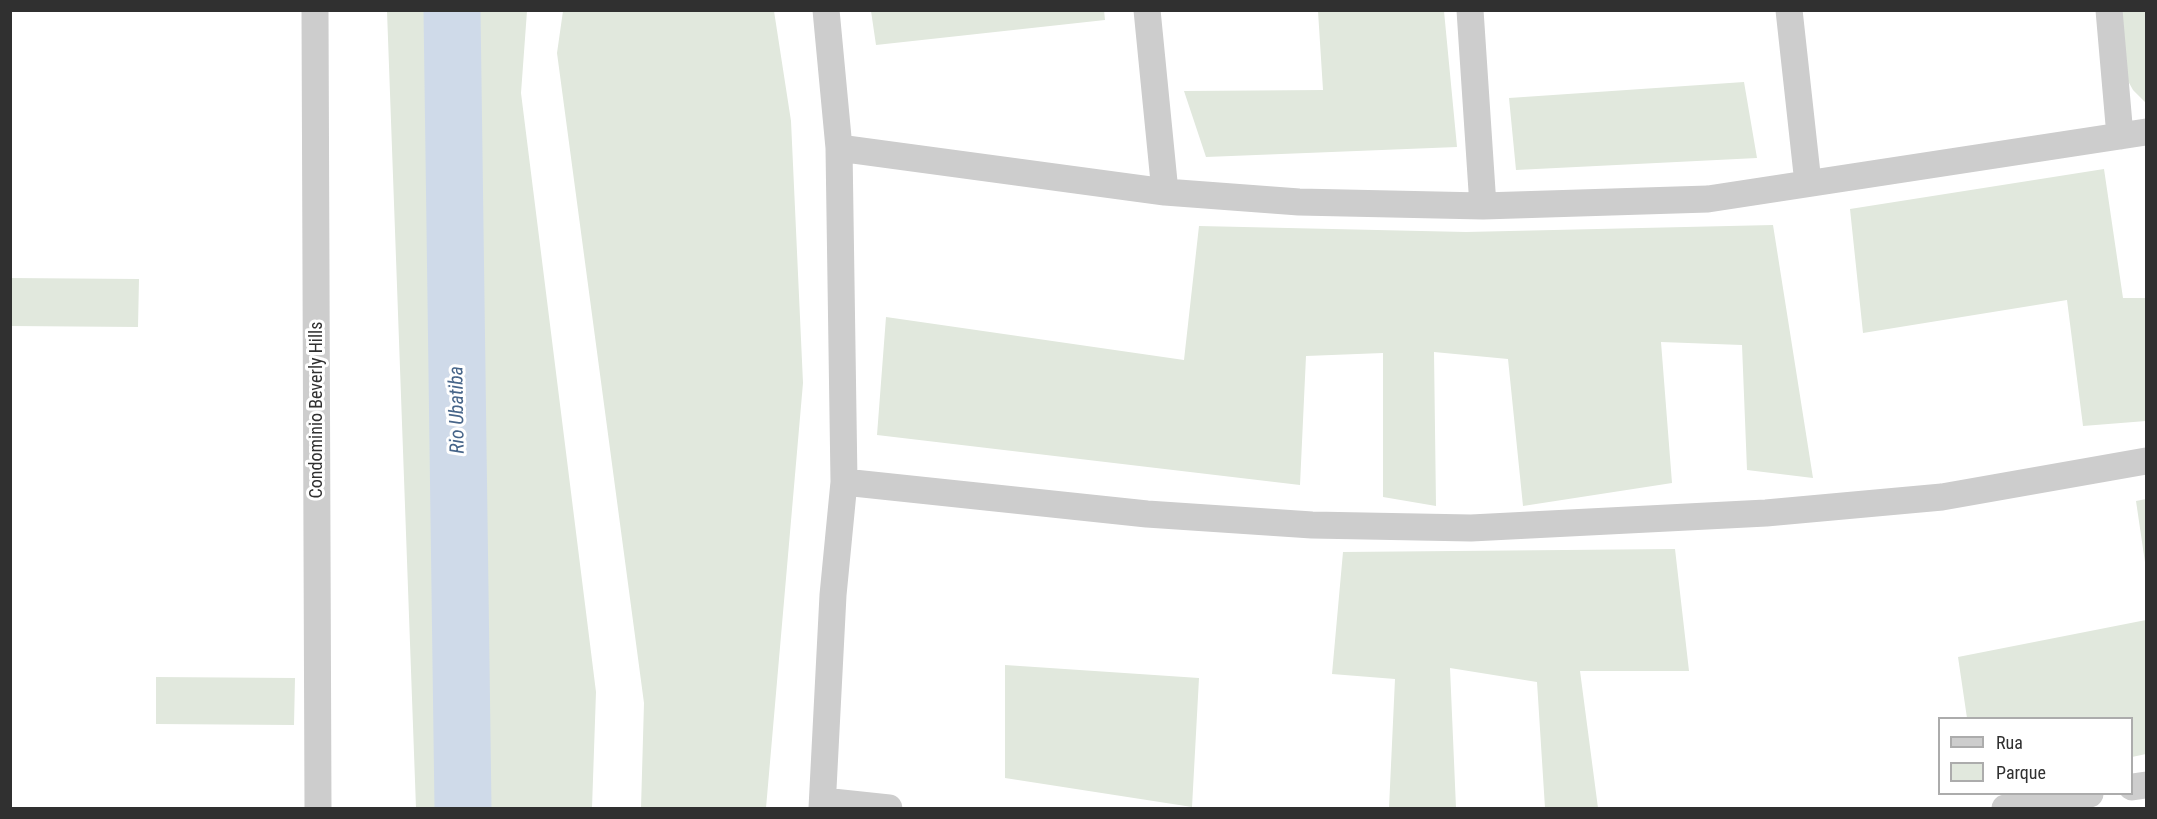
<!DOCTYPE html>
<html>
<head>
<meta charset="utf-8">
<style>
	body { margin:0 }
	#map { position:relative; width:2157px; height:819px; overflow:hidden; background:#fff; font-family:"Roboto Condensed",sans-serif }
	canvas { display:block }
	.frame { position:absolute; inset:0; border:12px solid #303030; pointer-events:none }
	.legend { position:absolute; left:1938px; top:717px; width:195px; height:78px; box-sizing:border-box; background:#fff; border:2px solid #acacac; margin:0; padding:8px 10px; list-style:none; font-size:18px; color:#303030 }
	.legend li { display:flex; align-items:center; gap:12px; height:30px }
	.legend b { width:30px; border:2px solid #acacac }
</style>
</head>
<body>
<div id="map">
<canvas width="2157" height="819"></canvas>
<div class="frame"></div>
<ul class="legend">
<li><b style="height:8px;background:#cdcdcd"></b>Rua</li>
<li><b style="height:16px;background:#e1e8dd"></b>Parque</li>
</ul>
</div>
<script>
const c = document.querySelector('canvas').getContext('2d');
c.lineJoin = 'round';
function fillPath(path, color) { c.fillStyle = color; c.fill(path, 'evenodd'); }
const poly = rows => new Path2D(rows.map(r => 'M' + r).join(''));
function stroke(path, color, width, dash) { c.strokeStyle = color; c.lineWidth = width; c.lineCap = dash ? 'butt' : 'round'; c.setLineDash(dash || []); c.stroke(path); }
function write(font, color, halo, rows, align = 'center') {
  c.font = font + ' "Roboto Condensed",sans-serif'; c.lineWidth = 6; c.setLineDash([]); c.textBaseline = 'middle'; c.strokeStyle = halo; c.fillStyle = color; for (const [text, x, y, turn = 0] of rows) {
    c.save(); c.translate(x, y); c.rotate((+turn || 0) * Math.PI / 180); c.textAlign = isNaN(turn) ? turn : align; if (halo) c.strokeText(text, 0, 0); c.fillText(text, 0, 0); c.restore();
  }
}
fillPath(poly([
	[1104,10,1105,20,876,45,871,11],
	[387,11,527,11,521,93,596,692,592,808,416,808],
	[563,11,774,11,791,121,803,383,766,808,641,808,644,703,557,53],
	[1318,11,1444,11,1457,147,1206,157,1184,91,1323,90],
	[2122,11,2146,11,2146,103,2133,90,2128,81],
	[1744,82,1757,158,1516,170,1509,98],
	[2104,169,2123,298,2146,298,2146,421,2083,426,2067,300,1863,333,1850,209],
	[1773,225,1813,478,1747,470,1742,345,1661,342,1672,483,1523,506,1508,359,1434,352,1436,506,1383,497,1383,353,1306,356,1300,485,877,435,886,317,1184,360,1199,226,1466,232],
	[11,278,139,279,138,327,11,326],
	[2146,499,2146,569,2136,501],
	[1675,549,1689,671,1580,671,1598,808,1545,808,1537,682,1450,668,1456,808,1389,808,1395,679,1332,674,1343,552],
	[2146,620,2146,754,2132,757,2132,718,1967,718,1958,657],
	[1005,665,1199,678,1192,807,1005,778],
	[156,677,295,678,294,725,156,724]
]), '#e1e8dd');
stroke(poly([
	[452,10,463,808]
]), '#cfdae9', 57);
stroke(poly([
	[315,10,318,808],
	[1147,10,1165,192],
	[1470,10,1483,206],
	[1789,10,1808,183],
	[2109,10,2120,136],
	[839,148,1165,192,1299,202,1483,206,1708,199,2146,132],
	[844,482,1147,514,1312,525,1471,528,1766,513,1942,497,2146,461],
	[2132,787,2146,785],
	[823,801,889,808],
	[822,808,833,595,844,482,839,148,826,10],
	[2005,808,2090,794]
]), '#cdcdcd', 27);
write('18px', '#303030', '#fff', [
	["Condominio Beverly Hills",317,410,-90]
]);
write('italic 20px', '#476589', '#fff', [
	["Rio Ubatiba",458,410,-91]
]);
</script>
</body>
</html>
